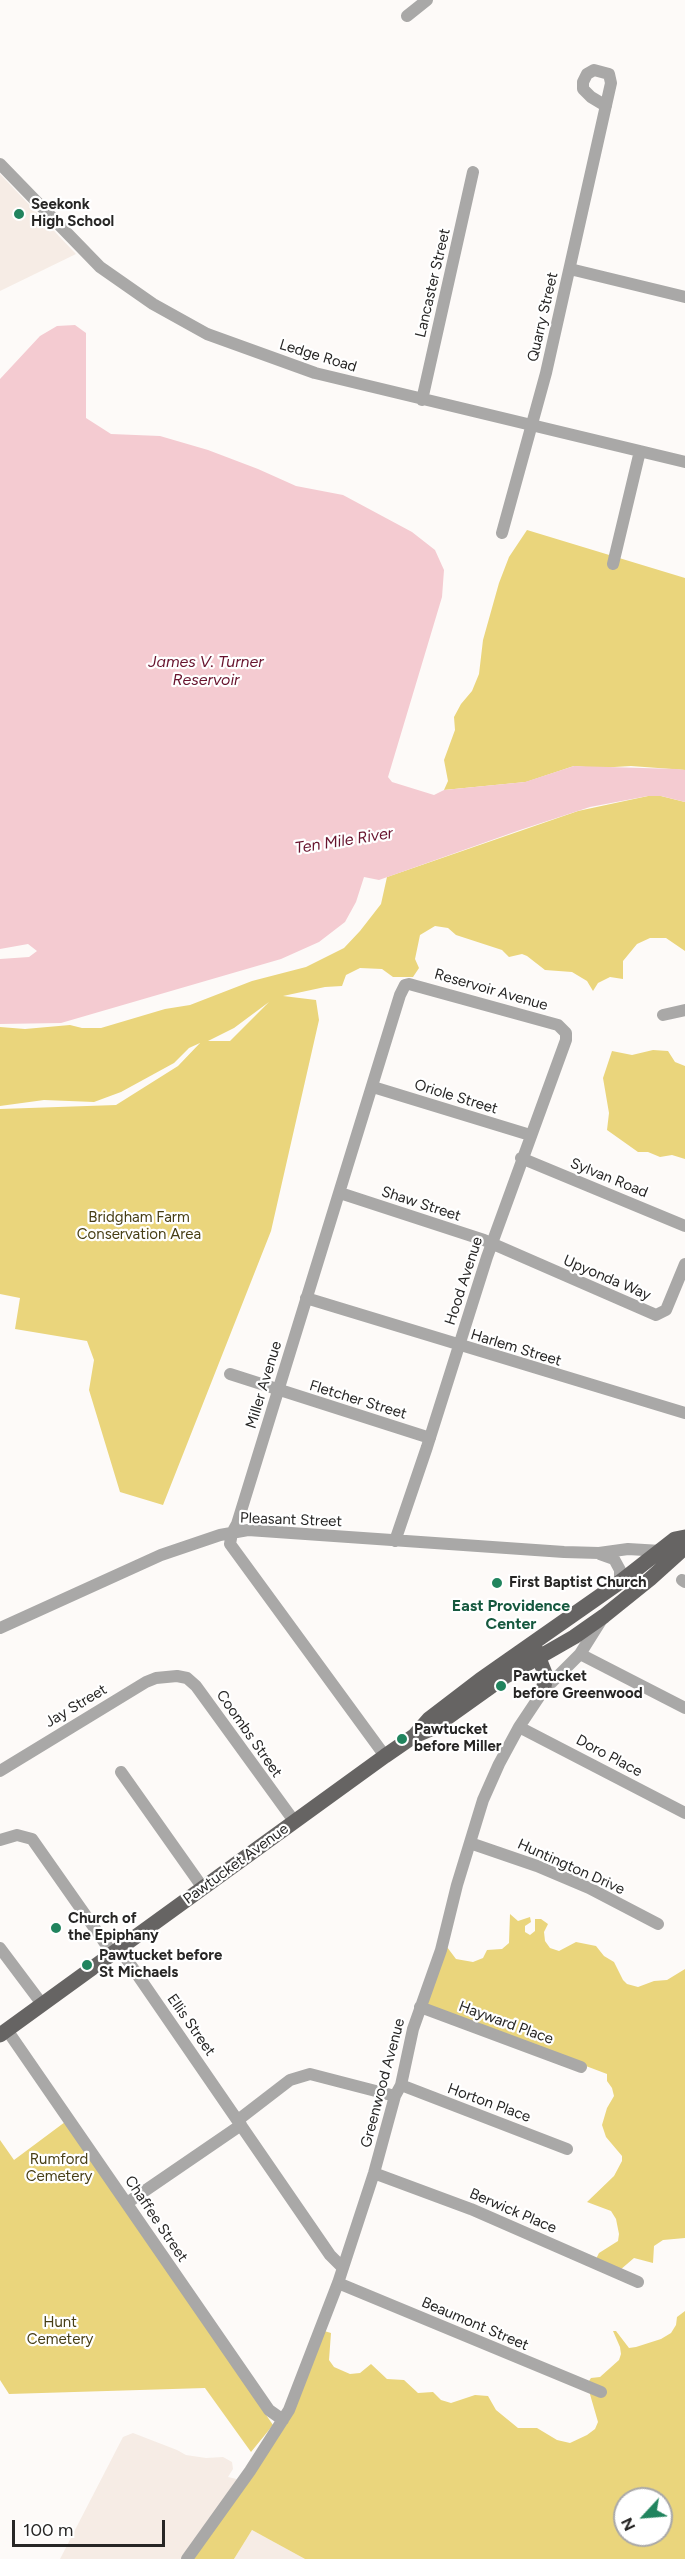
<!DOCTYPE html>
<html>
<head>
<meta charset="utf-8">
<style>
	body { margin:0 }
	#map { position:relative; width:685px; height:2559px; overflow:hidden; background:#fdfaf8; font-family:Figtree,sans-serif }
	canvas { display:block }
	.north { position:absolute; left:613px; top:2487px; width:60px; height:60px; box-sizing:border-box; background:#fff; border:2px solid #a9a8a8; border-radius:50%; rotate:244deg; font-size:16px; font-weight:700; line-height:24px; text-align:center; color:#272625 }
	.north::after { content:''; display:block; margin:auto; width:21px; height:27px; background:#21845e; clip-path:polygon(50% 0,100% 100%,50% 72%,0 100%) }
	.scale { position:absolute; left:12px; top:2520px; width:153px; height:27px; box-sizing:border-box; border:3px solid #272625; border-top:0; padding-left:8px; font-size:18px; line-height:21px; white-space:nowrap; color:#272625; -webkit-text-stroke:4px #fff; paint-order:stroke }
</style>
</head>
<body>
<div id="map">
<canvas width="685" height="2559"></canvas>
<div class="north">N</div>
<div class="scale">100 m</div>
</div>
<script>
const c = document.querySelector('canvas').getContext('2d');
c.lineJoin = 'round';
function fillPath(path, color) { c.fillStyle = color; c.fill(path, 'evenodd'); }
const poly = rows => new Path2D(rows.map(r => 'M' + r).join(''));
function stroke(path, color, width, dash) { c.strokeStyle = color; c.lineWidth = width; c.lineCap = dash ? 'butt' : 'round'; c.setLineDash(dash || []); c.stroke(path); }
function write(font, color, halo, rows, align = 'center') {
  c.font = font + ' Figtree,sans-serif'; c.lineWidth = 4.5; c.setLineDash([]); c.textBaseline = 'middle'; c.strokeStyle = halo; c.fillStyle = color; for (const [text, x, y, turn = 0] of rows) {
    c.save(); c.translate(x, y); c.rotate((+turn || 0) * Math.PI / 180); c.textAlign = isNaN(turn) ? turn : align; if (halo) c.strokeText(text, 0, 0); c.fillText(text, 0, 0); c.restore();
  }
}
fillPath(poly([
	[0,174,76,254,0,291],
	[133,2433,177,2450,186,2455,206,2458,223,2457,232,2462,233,2469,228,2477,241,2480,188,2559,60,2559,123,2437],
	[252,2530,265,2537,305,2559,234,2559]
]), '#f6ece5');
fillPath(poly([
	[527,530,685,578,685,770,631,766,598,768,574,766,526,782,444,790,448,781,444,760,455,730,454,717,461,704,472,691,479,674,483,640,499,583,509,557],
	[648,796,661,796,685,802,685,951,666,938,650,938,637,944,623,961,623,979,610,977,598,983,593,991,587,981,572,972,545,970,527,956,522,954,509,957,502,950,456,935,448,928,435,926,420,935,415,959,419,968,413,977,393,977,382,969,360,968,346,975,342,986,325,987,283,996,316,1000,319,1020,271,1231,163,1505,120,1492,89,1390,94,1360,87,1341,15,1329,20,1298,0,1294,0,1109,116,1105,178,1066,200,1043,189,1048,174,1063,121,1092,94,1102,44,1100,0,1106,0,1027,25,1029,70,1025,82,1028,101,1028,165,1009,190,1005,252,981,306,967,344,948,360,931,381,904,387,877,578,811],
	[269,1002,230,1041,208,1041,234,1028],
	[653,1050,668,1051,675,1062,685,1066,685,1159,672,1155,660,1157,648,1152,638,1152,607,1130,609,1113,603,1078,612,1051,632,1055],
	[510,1914,518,1921,530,1917,531,1922,525,1926,525,1932,530,1935,535,1931,535,1919,541,1919,548,1924,544,1932,545,1941,550,1948,559,1951,576,1942,596,1946,604,1956,614,1962,623,1980,627,1984,638,1987,654,1981,667,1980,685,1969,685,2238,663,2240,654,2246,653,2263,634,2258,620,2270,596,2259,599,2253,618,2241,619,2234,616,2219,611,2211,587,2202,614,2176,622,2161,622,2156,606,2137,602,2125,607,2108,614,2096,612,2088,607,2081,607,2074,425,2005,447,1947,456,1959,473,1962,483,1958,487,1950,502,1949,509,1943],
	[65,2122,273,2425,251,2452,205,2388,9,2394,0,2380,0,2140,14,2160],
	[685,2311,685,2559,305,2559,252,2530,234,2559,188,2559,260,2460,321,2330,331,2333,329,2360,334,2367,350,2374,360,2373,371,2364,387,2379,404,2380,418,2393,433,2392,441,2400,451,2403,475,2395,488,2396,496,2410,518,2428,537,2428,557,2440,570,2443,587,2435,595,2429,598,2422,587,2384,591,2378,600,2377,619,2360,621,2354,620,2347,613,2331,616,2331,629,2348,636,2347,661,2339,671,2333,676,2325,677,2317],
	[625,2499,661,2499,661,2535,625,2535]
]), '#ead57c');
fillPath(poly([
	[75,325,86,333,86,418,111,434,160,436,208,450,258,469,296,486,343,495,412,532,435,550,444,570,442,597,388,777,392,782,434,795,444,790,525,782,574,766,677,769,685,770,685,802,661,796,648,796,590,807,520,830,379,880,364,877,356,902,345,922,319,942,281,959,61,1023,0,1024,0,959,29,957,37,951,28,944,0,949,0,379,40,336,57,326]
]), '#f4cbd1');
stroke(poly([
	[407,16,427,0],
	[0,164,100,267,153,304,207,334,315,373,685,462],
	[570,269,685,297],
	[422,400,473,172],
	[502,533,546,373,611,83,609,74,594,70,587,74,583,82,583,89,591,97,606,106],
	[613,564,640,451],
	[663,1015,685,1010],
	[373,1087,530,1135],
	[521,1158,685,1226],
	[340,1193,484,1240,656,1315,666,1310,685,1264],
	[306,1298,685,1413],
	[230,1374,430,1438],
	[600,1554,614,1559,620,1570,620,1582],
	[682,1580,685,1582],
	[0,1628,161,1555,220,1535,248,1530,564,1552,599,1553,628,1549,661,1551],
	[580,1654,685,1708],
	[519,1727,685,1813],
	[385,1756,230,1544,232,1533,237,1524,400,995,405,985,409,984,558,1025,566,1033,566,1040,487,1257,427,1447,395,1541],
	[0,1771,146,1682,156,1678,177,1676,187,1678,196,1686,294,1821],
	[121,1772,203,1888],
	[0,1840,17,1835,32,1839,112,1953],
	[470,1843,537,1866,589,1888,658,1924],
	[0,1948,42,2004],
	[119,1948,330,2255,343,2268],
	[420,2007,581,2067],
	[7,2030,269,2410,283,2420],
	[401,2085,567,2149],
	[238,2120,290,2080,310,2074,395,2096],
	[374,2173,471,2209,638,2282],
	[127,2203,241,2125],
	[338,2283,601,2392],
	[187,2559,250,2471,289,2410,338,2283,374,2173,395,2096,401,2085,413,2029,441,1950,457,1885,483,1800,499,1764,519,1727,543,1691,580,1654,602,1619]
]), '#a9a8a7', 12);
stroke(poly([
	[535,1648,546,1676,543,1691],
	[415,1735,429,1719,480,1680,620,1582,675,1539,685,1537],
	[0,2035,385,1756,414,1736,433,1728,506,1676,574,1637,604,1616,650,1579,682,1550,685,1538]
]), '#666463', 15);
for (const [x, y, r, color] of [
	[19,214,6,"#21845e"],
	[497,1583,6,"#21845e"],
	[501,1686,6,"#21845e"],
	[402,1739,6,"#21845e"],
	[56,1928,6,"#21845e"],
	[87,1965,6,"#21845e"]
]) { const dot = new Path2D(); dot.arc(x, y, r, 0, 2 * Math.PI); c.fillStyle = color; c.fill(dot); stroke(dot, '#fff', 2); }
write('bold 15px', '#272625', '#fff', [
	["Seekonk",31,205],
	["High School",31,222],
	["First Baptist Church",509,1583],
	["Pawtucket",513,1677],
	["before Greenwood",513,1694],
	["Pawtucket",414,1730],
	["before Miller",414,1747],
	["Church of",68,1919],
	["the Epiphany",68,1936],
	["Pawtucket before",99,1956],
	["St Michaels",99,1973]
], 'left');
write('15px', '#272625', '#fff', [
	["Lancaster Street",433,283,-77],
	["Quarry Street",543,317,-77],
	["Ledge Road",318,356,17],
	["Reservoir Avenue",491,990,16],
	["Oriole Street",456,1097,17],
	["Sylvan Road",609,1178,22],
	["Shaw Street",421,1204,18],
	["Upyonda Way",607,1278,23],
	["Hood Avenue",464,1281,-72],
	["Harlem Street",516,1348,17],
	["Miller Avenue",264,1385,-73],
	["Fletcher Street",358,1400,17],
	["Pleasant Street",291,1520,2],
	["Jay Street",76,1706,-31],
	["Coombs Street",249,1734,55],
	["Doro Place",609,1756,28],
	["Pawtucket Avenue",236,1864,-36],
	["Huntington Drive",571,1867,24],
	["Hayward Place",506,2023,20],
	["Ellis Street",191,2025,55],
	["Greenwood Avenue",383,2083,-75],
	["Horton Place",489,2103,20],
	["Berwick Place",513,2211,23],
	["Chaffee Street",156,2219,56],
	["Beaumont Street",475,2324,23]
]);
write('15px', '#473e15', '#fff', [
	["Bridgham Farm",139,1218],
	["Conservation Area",139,1235],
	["Rumford",59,2160],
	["Cemetery",59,2177],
	["Hunt",60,2323],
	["Cemetery",60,2340]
]);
write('italic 16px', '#67132d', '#fff', [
	["James V. Turner",206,662],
	["Reservoir",206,680],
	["Ten Mile River",344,841,-9]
]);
write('bold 16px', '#16593f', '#fff', [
	["East Providence",511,1606],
	["Center",511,1624]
]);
</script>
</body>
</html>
